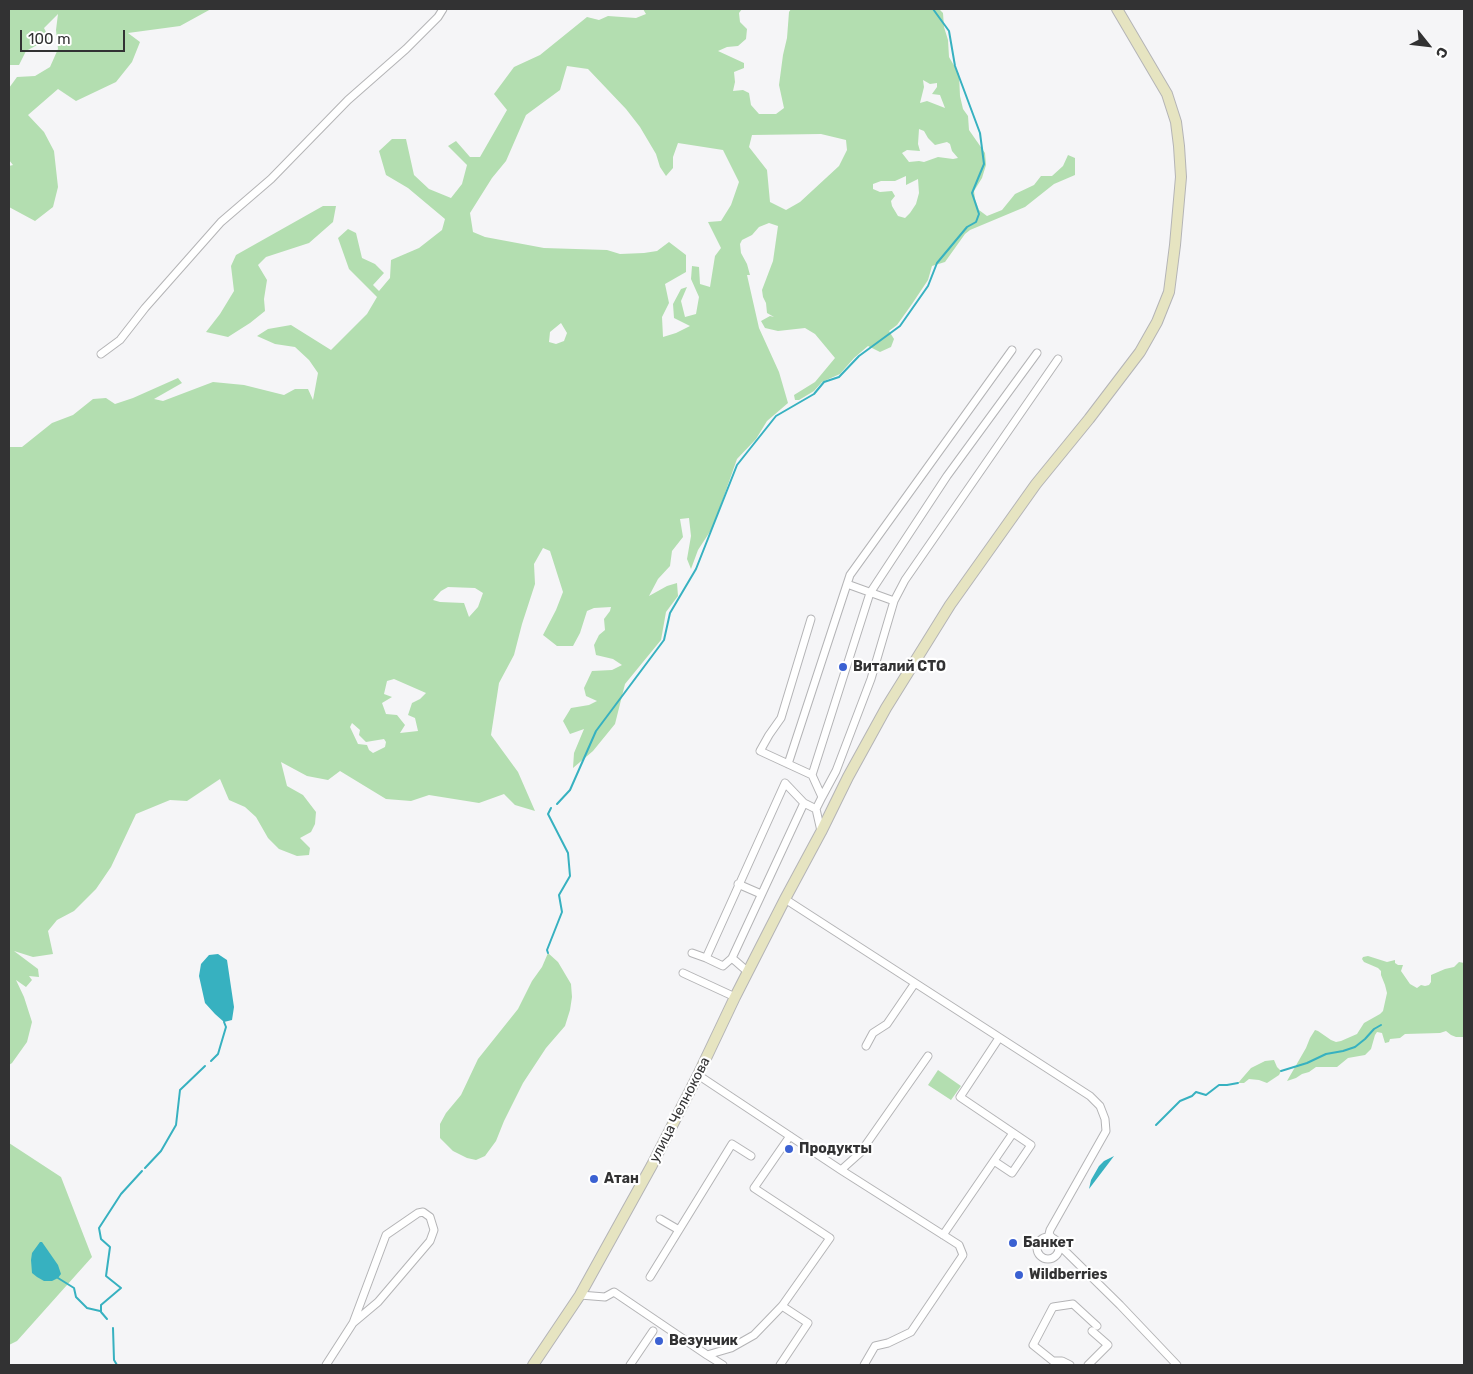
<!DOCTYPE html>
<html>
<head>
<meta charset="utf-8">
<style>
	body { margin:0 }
	#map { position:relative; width:1473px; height:1374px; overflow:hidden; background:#f5f5f7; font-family:Rubik,sans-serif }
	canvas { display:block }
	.frame { position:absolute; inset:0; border:10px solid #323233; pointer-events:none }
	.north { position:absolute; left:1403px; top:20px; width:50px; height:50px; -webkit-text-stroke:4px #fff; paint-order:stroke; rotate:119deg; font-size:14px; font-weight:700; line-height:20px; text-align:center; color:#323233 }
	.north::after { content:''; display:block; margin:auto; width:18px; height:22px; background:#323233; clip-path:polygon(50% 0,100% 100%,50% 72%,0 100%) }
	.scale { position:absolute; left:20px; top:30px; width:105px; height:22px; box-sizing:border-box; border:2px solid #323233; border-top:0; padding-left:6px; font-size:15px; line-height:18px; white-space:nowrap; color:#323233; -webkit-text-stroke:4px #fff; paint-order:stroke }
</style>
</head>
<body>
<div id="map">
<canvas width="1473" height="1374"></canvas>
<div class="frame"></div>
<div class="north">С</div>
<div class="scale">100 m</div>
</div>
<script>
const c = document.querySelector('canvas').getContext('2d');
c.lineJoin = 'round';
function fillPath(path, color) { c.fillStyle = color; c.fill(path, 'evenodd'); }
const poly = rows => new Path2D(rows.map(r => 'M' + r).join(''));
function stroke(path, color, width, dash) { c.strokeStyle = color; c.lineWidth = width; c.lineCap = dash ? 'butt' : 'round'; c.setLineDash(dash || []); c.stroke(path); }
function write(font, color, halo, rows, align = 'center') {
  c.font = font + ' Rubik,sans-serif'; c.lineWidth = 4.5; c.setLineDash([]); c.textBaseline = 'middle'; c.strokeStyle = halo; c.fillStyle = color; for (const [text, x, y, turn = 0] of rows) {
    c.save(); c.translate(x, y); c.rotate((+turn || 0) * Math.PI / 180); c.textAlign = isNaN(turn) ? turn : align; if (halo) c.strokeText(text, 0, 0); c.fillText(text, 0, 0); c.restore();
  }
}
fillPath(poly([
	[9,9,211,9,180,26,128,33,140,42,132,62,116,82,76,101,58,89,28,115,44,132,54,151,58,187,53,207,35,221,9,207,9,166,13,165,9,160,9,88,17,77,35,76,50,67,58,49,56,30,58,14,44,28,52,44,41,43,26,51,19,65,9,65],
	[643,9,742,9,739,13,740,22,747,29,746,39,738,46,727,47,718,51,744,63,744,68,734,72,735,82,733,91,743,90,749,93,751,105,759,114,776,114,784,108,779,85,783,55,787,38,789,12,791,9,939,9,943,13,944,27,948,40,949,57,959,74,960,96,963,109,968,116,969,130,985,153,986,165,982,178,974,191,975,199,979,210,987,216,1002,210,1015,194,1034,185,1041,176,1052,176,1063,166,1068,155,1075,158,1075,175,1054,184,1025,207,970,230,965,234,945,262,932,266,928,280,912,304,897,325,889,331,894,339,891,347,880,352,868,346,854,358,840,374,822,382,814,391,799,400,795,400,794,395,815,382,835,358,815,334,805,328,778,331,765,328,761,321,770,316,774,317,767,313,766,303,763,297,762,290,773,261,778,226,769,223,759,227,752,235,742,240,740,244,741,253,747,264,750,275,747,275,759,328,779,372,788,403,767,421,756,439,737,459,713,527,698,550,691,569,687,559,691,536,689,518,680,519,683,537,672,551,670,566,658,579,649,596,667,586,677,583,678,596,666,612,661,640,625,684,615,724,593,751,573,768,574,753,584,729,570,734,563,721,571,708,589,705,597,701,586,696,584,688,592,671,612,670,622,665,613,659,596,655,594,645,599,635,605,630,604,619,610,611,611,607,594,608,587,611,580,633,573,646,557,646,543,635,556,610,563,592,550,551,543,548,534,564,535,584,522,624,514,655,499,683,491,735,518,772,535,811,515,805,504,794,479,803,429,795,411,801,386,799,340,771,328,780,307,776,281,762,287,786,303,795,316,812,315,824,311,832,300,838,310,848,309,855,297,856,279,849,268,838,256,817,245,807,229,800,220,779,187,801,170,800,136,814,111,867,96,889,74,911,57,920,48,931,53,954,33,957,14,951,38,969,39,977,29,976,32,980,26,987,16,980,24,997,32,1022,27,1042,12,1063,9,1065,9,447,22,447,52,423,73,415,93,399,106,398,115,404,133,398,178,378,182,383,154,399,163,401,213,382,244,385,284,395,295,389,308,389,313,400,318,373,309,360,295,347,275,344,257,336,268,329,291,325,331,350,367,314,377,297,349,269,338,238,348,229,356,233,362,258,375,264,384,273,373,285,379,291,390,278,391,260,419,248,442,230,445,219,408,188,386,175,379,151,392,139,406,139,414,175,429,189,451,198,462,184,467,165,448,146,456,141,470,157,480,157,507,110,494,94,514,67,540,55,587,17,599,20,608,16,636,18,646,14],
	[567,66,588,69,626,109,640,127,656,154,660,167,666,176,673,168,673,157,678,143,723,150,739,182,731,205,721,221,708,222,721,248,715,256,710,287,700,284,699,267,692,266,691,279,699,297,696,314,685,317,681,301,687,287,681,289,673,304,674,318,690,326,676,333,663,337,662,317,669,303,665,284,686,272,686,255,669,242,657,251,644,253,620,254,607,250,544,248,485,237,473,232,470,213,492,178,506,161,526,115,560,90],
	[923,80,930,84,937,83,937,87,932,94,940,95,945,108,927,101,920,103,924,87],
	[919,129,924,131,928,138,935,145,947,142,950,144,952,151,958,158,953,159,938,157,924,162,919,161,909,162,902,153,907,150,920,151,918,144],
	[821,134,846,140,847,150,839,166,800,202,786,210,770,202,767,170,749,147,752,135],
	[906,176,906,185,918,179,919,193,916,204,910,213,905,218,898,216,892,206,891,201,895,196,892,191,880,192,873,189,873,184,881,181,895,181],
	[561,323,567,333,564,341,556,344,549,342,550,332],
	[448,587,475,588,483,593,478,607,469,617,464,603,440,602,433,600,441,591],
	[394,679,426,693,420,699,412,703,408,715,415,718,418,731,400,733,405,725,397,715,386,714,382,703,392,697,384,694,387,681],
	[352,723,360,730,359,735,366,742,384,739,386,742,385,747,373,753,369,750,367,745,358,744,350,727],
	[323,206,336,206,333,222,309,243,266,257,258,265,267,280,264,299,265,311,250,323,228,337,206,332,220,314,234,291,231,266,236,255],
	[548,953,558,962,571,984,572,997,570,1010,565,1026,546,1048,523,1083,504,1121,496,1141,485,1156,476,1160,467,1158,453,1151,440,1138,440,1124,446,1113,461,1095,478,1059,518,1009,532,981,542,967],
	[1368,956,1387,962,1395,960,1395,963,1398,965,1403,965,1401,971,1410,984,1417,988,1421,985,1425,986,1429,985,1431,982,1431,975,1445,969,1454,967,1459,962,1464,963,1464,1037,1456,1037,1451,1035,1446,1031,1440,1033,1405,1034,1400,1038,1390,1039,1389,1042,1385,1043,1382,1033,1377,1032,1375,1035,1371,1049,1365,1055,1348,1058,1337,1067,1316,1067,1309,1072,1302,1074,1296,1078,1287,1081,1306,1048,1310,1038,1315,1030,1318,1031,1331,1040,1336,1042,1341,1041,1357,1034,1364,1023,1380,1014,1383,1011,1387,993,1385,985,1381,975,1381,971,1378,968,1364,962,1362,959,1363,957],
	[1274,1060,1277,1067,1281,1071,1279,1075,1267,1083,1259,1080,1249,1079,1244,1083,1238,1083,1251,1068,1265,1061],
	[938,1070,961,1086,951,1100,928,1085],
	[9,1143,61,1177,92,1257,17,1341,9,1345]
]), '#b3deb0');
fillPath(poly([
	[218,954,227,960,234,1007,232,1020,224,1022,215,1014,205,1003,199,976,201,964,209,955],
	[1114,1156,1108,1164,1089,1189,1091,1180,1099,1166,1104,1161],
	[40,1242,42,1242,58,1265,61,1274,58,1278,52,1281,44,1281,37,1277,32,1273,31,1260,32,1253]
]), '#37b1c0');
stroke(poly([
	[557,804,570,790,596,731,664,640,670,613,696,569,737,465,776,416,814,394,824,382,839,377,859,356,900,326,928,286,937,263,967,227,976,222,979,214,972,193,984,164,980,133,955,66,949,31,933,9],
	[548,953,547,950,562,912,559,895,570,876,568,853,548,814,551,808],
	[211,1061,218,1054,226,1027,224,1022],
	[1281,1071,1307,1063,1326,1054,1343,1051,1355,1047,1365,1039,1374,1029,1381,1025],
	[1156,1125,1180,1101,1192,1096,1196,1092,1206,1095,1219,1085,1227,1085,1238,1083],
	[145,1168,161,1151,176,1125,180,1090,205,1066],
	[58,1278,74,1288,76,1297,87,1308,100,1311],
	[107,1319,101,1312,101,1305,121,1288,106,1276,110,1247,101,1239,99,1228,121,1194,142,1171],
	[113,1328,114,1360,117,1365]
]), '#37b1c0', 2);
const street = poly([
	[101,354,120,340,145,308,221,222,271,179,348,100,406,49,438,17,443,9],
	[894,601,905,580,1058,359],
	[811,619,781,718,769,735,760,751,812,775,822,797,816,809,821,831],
	[788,764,850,575,1012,350],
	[812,775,870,593,947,476,1037,353],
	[822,797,836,771,871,679,894,601,847,584],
	[804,803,732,958,723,966,706,958,785,783,804,803,816,809],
	[738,884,761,894],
	[785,899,1090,1096,1100,1106,1105,1119,1106,1131,1050,1230,1049,1234,1053,1239],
	[692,953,706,958],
	[732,958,748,972],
	[683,973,735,997],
	[866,1046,873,1033,887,1024,915,983],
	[698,1075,841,1170,959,1245,963,1255,911,1332,888,1343,875,1346,864,1365],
	[994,1161,1012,1173,1031,1145,960,1097,999,1038],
	[841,1170,860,1153,928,1056],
	[660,1219,679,1230,732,1144,751,1156],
	[943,1235,1013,1133],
	'1037 1248a11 11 0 1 1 22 0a11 11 0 1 1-22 0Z',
	[1058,1244,1120,1305,1177,1365],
	[650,1277,679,1230],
	[580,1295,605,1297,614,1292,707,1355,731,1348,754,1335,782,1306,830,1238,754,1188,790,1136],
	[707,1355,723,1365],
	[326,1365,353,1323,386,1235,418,1213,423,1212,430,1217,434,1230,430,1241,378,1302,353,1323],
	[630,1365,653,1331],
	[780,1365,808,1323,782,1306],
	[1070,1365,1062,1361,1053,1361,1033,1345,1053,1307,1073,1304,1097,1326],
	[1088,1365,1108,1345,1092,1331]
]);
const secondary = poly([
	[533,1365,580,1295,652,1165,698,1075,735,997,785,899,821,832,848,777,886,708,950,605,1036,484,1089,419,1140,352,1157,322,1169,292,1175,245,1181,177,1179,146,1176,122,1167,94,1117,9]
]);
stroke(street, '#b4b4b6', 9);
stroke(secondary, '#b4b4b6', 12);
stroke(street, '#fff', 7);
stroke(secondary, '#e6e4c1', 10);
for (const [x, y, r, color] of [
	[843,667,5,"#3b61d2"],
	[789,1149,5,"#3b61d2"],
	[594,1179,5,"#3b61d2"],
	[1013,1243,5,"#3b61d2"],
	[1019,1275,5,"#3b61d2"],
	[659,1341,5,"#3b61d2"]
]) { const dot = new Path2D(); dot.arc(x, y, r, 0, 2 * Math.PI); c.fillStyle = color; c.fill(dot); stroke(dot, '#fff', 2); }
write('bold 14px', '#323233', '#fff', [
	["Виталий СТО",853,667],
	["Продукты",799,1149],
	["Атан",604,1179],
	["Банкет",1023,1243],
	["Wildberries",1029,1275],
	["Везунчик",669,1341]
], 'left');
write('14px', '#323233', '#fff', [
	["улица Челнокова",680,1110,-63]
]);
</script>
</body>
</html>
